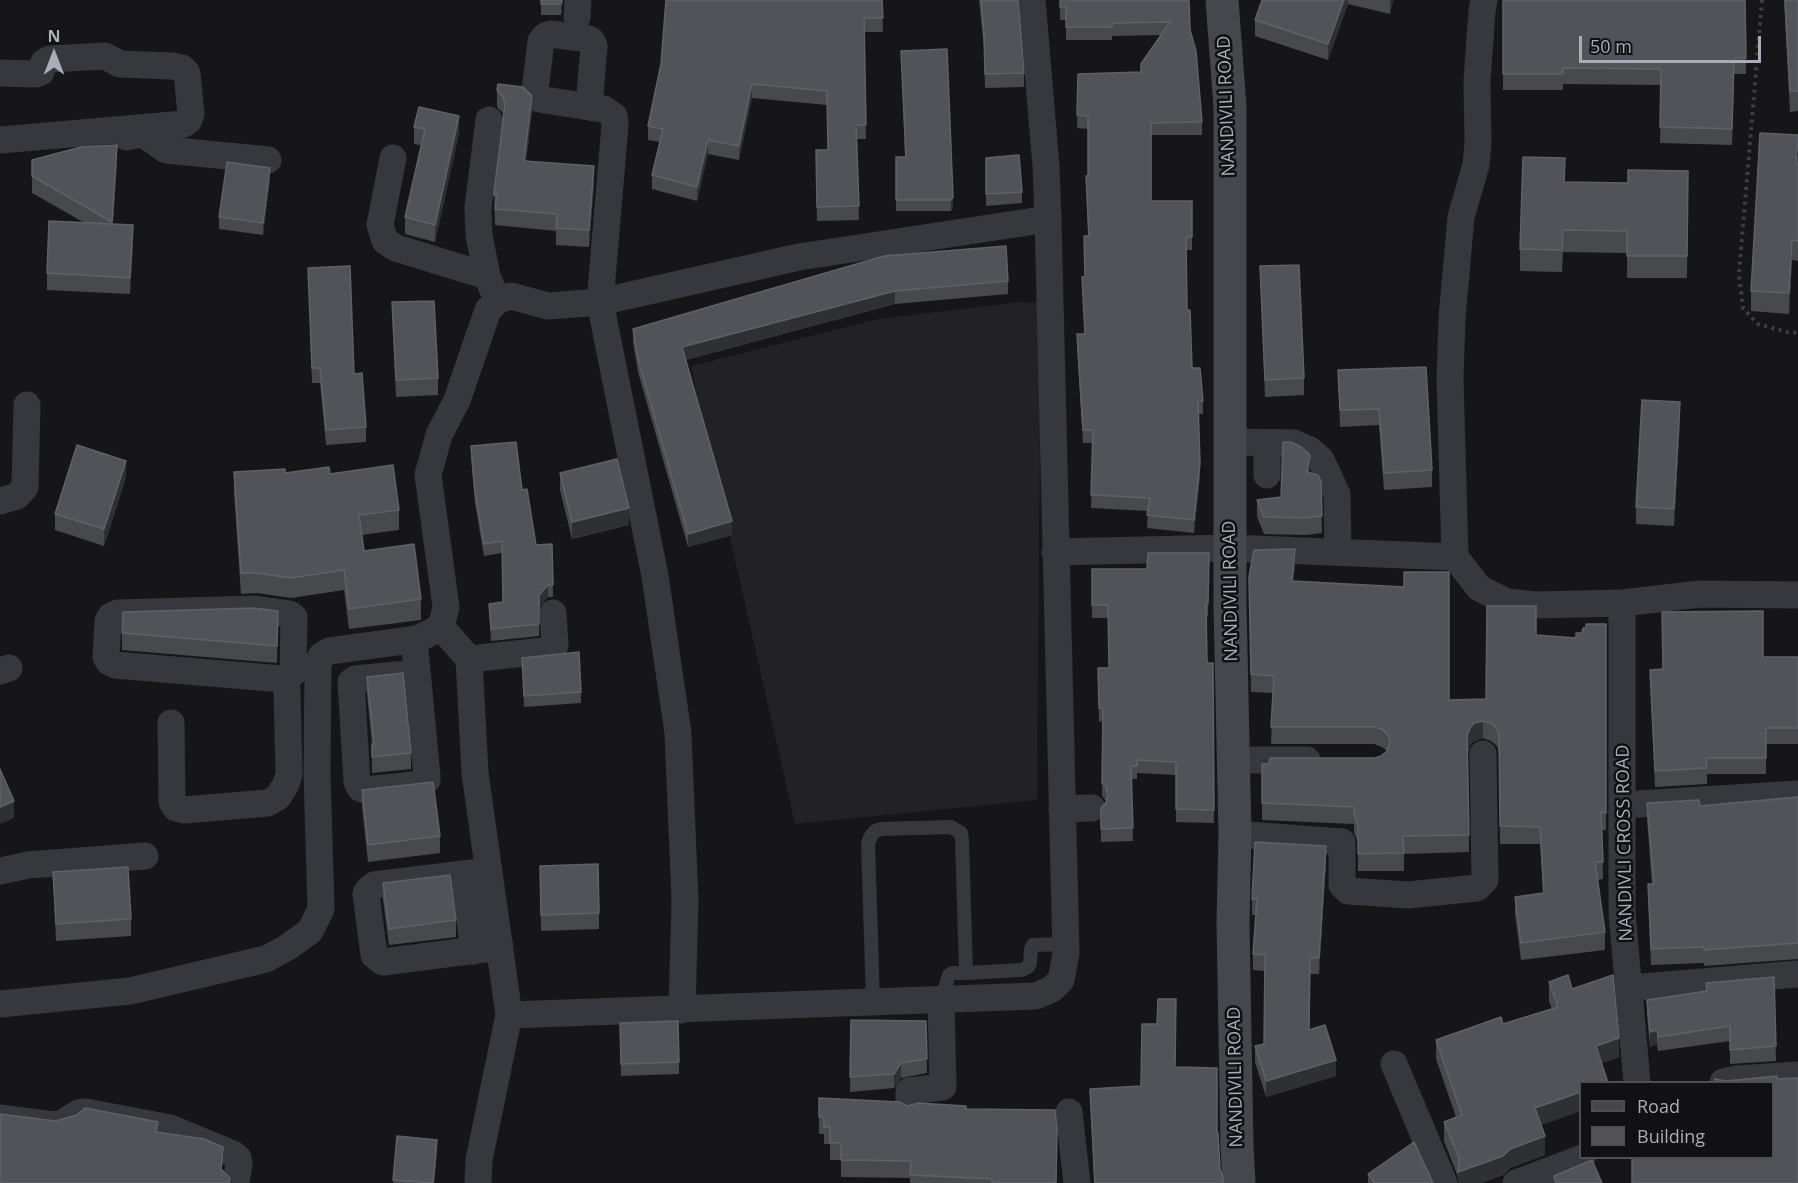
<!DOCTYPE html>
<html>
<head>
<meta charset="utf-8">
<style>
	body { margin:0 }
	#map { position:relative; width:1798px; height:1183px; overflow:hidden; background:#161618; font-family:"Open Sans",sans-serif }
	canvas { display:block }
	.legend { position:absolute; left:1579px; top:1081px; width:195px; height:78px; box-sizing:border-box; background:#111113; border:2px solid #4d4f55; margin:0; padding:8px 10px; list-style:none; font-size:18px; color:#a8adb8 }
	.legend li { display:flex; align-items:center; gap:12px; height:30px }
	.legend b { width:30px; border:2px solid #4d4f55 }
	.north { position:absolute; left:24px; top:24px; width:60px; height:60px; -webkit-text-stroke:4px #111113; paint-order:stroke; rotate:0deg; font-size:16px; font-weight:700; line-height:24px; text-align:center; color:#a8adb8 }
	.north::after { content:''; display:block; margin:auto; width:21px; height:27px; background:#a8adb8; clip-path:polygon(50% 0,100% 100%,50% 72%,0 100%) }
	.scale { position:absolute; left:1579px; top:36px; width:182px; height:27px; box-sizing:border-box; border:3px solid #a8adb8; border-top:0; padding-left:8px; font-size:18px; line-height:21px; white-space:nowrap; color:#a8adb8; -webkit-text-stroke:4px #111113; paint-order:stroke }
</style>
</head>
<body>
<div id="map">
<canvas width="1798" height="1183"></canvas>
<ul class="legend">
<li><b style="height:8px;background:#45474d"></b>Road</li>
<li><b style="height:16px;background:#525359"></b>Building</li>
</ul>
<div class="north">N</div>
<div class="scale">50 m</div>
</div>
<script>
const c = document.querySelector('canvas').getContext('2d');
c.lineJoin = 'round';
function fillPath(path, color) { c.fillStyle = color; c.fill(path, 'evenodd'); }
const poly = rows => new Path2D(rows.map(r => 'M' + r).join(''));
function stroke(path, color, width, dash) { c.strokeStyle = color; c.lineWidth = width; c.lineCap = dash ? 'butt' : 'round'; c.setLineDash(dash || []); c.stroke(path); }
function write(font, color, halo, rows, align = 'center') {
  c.font = font + ' "Open Sans",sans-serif'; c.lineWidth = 5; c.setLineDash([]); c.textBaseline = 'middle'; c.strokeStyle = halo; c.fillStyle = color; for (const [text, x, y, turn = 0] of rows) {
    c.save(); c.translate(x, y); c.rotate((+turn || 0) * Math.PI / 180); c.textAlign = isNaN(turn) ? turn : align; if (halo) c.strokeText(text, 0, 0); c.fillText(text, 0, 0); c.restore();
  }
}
fillPath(poly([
	[1020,302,1041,303,1037,800,795,824,691,366,878,319]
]), '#222225');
stroke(poly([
	[1762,0,1739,274,1743,308,1758,324,1787,332,1798,333]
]), '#3d3f44', 4, [3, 4.5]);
stroke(poly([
	[966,973,1022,970,1028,967,1030,963,1031,949,1033,945,1066,944],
	[873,1003,868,843,871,836,875,831,881,829,951,827,961,833,962,840,966,973,952,973,949,975,941,1001]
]), '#37383d', 14);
stroke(poly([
	[577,17,578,0],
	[0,73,36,74,41,72,44,62,50,59,105,56,120,64,172,66,182,68,187,73,191,114,189,120,184,124,0,140],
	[489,120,478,208,479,235,487,276,492,288],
	[126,137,143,134,166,150,268,160],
	[393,158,380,225,385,241,396,248,487,276],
	[1229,442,1294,443,1310,450,1321,460,1337,494,1338,552],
	[1267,443,1267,475],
	[0,501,17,496,25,487,27,405],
	[1055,552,1230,548,1455,557,1479,588,1507,602,1535,605,1622,603,1700,594,1798,595],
	[1455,557,1450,379,1452,318,1461,217,1476,165,1478,144,1477,81,1482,11,1484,0],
	[1622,603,1622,913,1637,1082],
	[255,609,290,614,294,617,293,673,289,677,282,679,115,665,109,662,106,657,108,621,111,616,118,613,255,609],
	[441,627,469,659,475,773,509,1015,479,1160,478,1183],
	[414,639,427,776,427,780,423,784,365,790,360,788,357,782,351,682,355,679,417,673],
	[469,659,553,650,555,645,553,613],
	[0,671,9,668],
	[171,723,172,802,176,808,184,810,268,803,278,797,286,784,289,774,287,690],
	[1233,760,1307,760],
	[1622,805,1798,794],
	[1062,809,1092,808],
	[1235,834,1342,842,1342,885,1348,891,1408,895,1477,888,1485,880,1483,754],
	[0,871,28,865,145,856],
	[488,871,374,885,369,889,366,894,374,955,383,962,500,947],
	[464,874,474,951],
	[1630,988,1798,974],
	[0,1004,130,991,266,959,288,947,310,931,321,909,317,773,318,664,321,656,329,651,418,639,441,627,446,607,428,475,439,435,457,400,488,310,498,300,511,296,548,306,600,302,615,125,614,116,604,109,589,107,539,99,537,97,535,91,541,41,545,36,550,34,589,39,592,41,594,46,589,107],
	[682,1010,685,900,678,733,655,576,600,302,799,257,1048,219],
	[509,1015,1036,996,1052,989,1061,980,1066,953,1048,219,1046,166,1032,0],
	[1394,1064,1444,1183],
	[1723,1082,1737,1079,1798,1075],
	[909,1107,909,1091,943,1087,941,1001],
	[1069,1112,1077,1183],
	[0,1118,53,1125,61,1124,78,1113,86,1112,170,1128,233,1154,238,1158,239,1164,236,1183],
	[1516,1183,1582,1158]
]), '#37383d', 27);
stroke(poly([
	[1222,0,1230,107,1230,605,1235,834,1233,923,1237,1147,1239,1183]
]), '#45474d', 33);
fillPath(poly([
	[541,0,563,0,561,15,541,15],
	[882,0,883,32,864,32,866,139,857,139,859,220,817,221,816,164,828,150,827,105,752,98,739,160,708,154,697,201,652,189,652,175,660,142,648,140,648,126,661,64],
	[979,0,1018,0,1024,73,1024,87,985,88,984,48],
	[1060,0,1185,0,1202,122,1202,135,1151,135,1151,201,1192,201,1192,250,1186,250,1187,310,1192,368,1203,401,1203,414,1198,414,1200,476,1194,533,1147,528,1148,511,1091,508,1093,443,1083,443,1077,347,1077,334,1085,334,1082,277,1085,277,1088,236,1086,176,1088,176,1088,129,1077,128,1078,74,1141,72,1161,35,1112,36,1112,40,1066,40,1066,20,1060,20],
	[1262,0,1393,0,1390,14,1348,4,1328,60,1255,36,1255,20],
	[1503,0,1745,0,1746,74,1734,74,1732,145,1660,143,1661,85,1563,84,1563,90,1503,90],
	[1784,0,1798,0,1798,111,1790,112],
	[947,49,953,208,951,211,896,211,896,157,905,157,901,51],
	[497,90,532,112,526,161,594,183,589,247,556,245,556,231,495,225,494,192,503,113,497,107],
	[414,127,459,133,435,242,405,234,405,217,421,145,414,144],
	[1798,155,1798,261,1792,260,1789,314,1751,311,1751,291],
	[986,158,1022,192,1022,203,986,206],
	[32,160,117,162,113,224,133,242,130,294,47,290,47,273,83,222,32,193],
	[1688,171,1687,278,1627,278,1627,253,1563,252,1562,272,1520,271,1520,249,1565,182,1628,183],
	[270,179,263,235,219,229,219,217],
	[884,256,1008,281,1008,294,895,304,686,360,732,535,688,547,638,372,633,342,633,329],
	[1260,266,1304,378,1304,395,1265,397],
	[308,268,354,374,366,427,366,442,326,445,320,383,312,383],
	[392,302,438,378,438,395,396,397],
	[1426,367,1432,470,1432,487,1384,490,1379,425,1340,427,1338,370],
	[1680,419,1674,526,1636,524,1636,507],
	[471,446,522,490,536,545,552,544,553,597,548,597,539,607,539,636,491,641,489,604,503,602,502,553,484,556,475,503,471,458],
	[234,472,330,474,399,510,399,530,361,535,364,551,421,599,421,620,349,629,344,590,291,598,257,593,241,594,234,493],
	[560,473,629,525,572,539,560,490],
	[1310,473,1321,481,1322,533,1306,535,1264,534,1257,517,1257,500,1281,497],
	[126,477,104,546,55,530,55,514],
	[1209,553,1208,617,1206,616,1207,663,1213,663,1214,823,1176,822,1176,775,1137,773,1137,779,1131,779,1133,841,1101,842,1101,808,1106,801,1102,796,1103,721,1099,722,1098,668,1109,668,1108,618,1092,618,1092,569,1147,569],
	[1295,566,1293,581,1449,700,1486,699,1536,635,1576,638,1582,633,1606,624,1606,830,1602,830,1603,879,1598,880,1605,932,1605,950,1521,960,1515,914,1515,897,1543,893,1540,844,1500,844,1499,753,1497,746,1491,741,1483,738,1474,741,1470,746,1468,753,1469,852,1404,854,1404,871,1358,871,1358,842,1354,833,1354,824,1262,820,1262,764,1375,758,1381,756,1387,751,1382,747,1374,744,1271,744,1273,693,1251,692,1249,577],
	[278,611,277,663,122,650,122,633],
	[1763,657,1798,657,1798,744,1766,744,1766,774,1707,774,1707,784,1655,787,1650,670,1663,669],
	[522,658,581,692,581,703,524,707],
	[367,677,411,753,411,769,372,773,372,744,367,694],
	[362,790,440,836,440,853,368,862,362,807],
	[1798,797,1798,959,1704,966,1704,963,1651,965,1648,884,1652,884,1647,819,1647,803,1700,806],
	[1326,862,1319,974,1310,974,1309,1029,1336,1076,1266,1097,1255,1062,1255,1046,1264,1044,1265,971,1253,970,1253,954,1256,915,1252,915,1252,899],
	[540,866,599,913,599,929,541,931],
	[53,872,131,919,131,936,56,941],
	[383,883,456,920,456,937,389,945,383,900],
	[1774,977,1776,1061,1730,1064,1730,1041,1658,1051,1657,1044,1650,1047,1647,1014,1647,1000,1706,991,1706,983],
	[1549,982,1572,989,1619,1057,1602,1063,1581,1083,1581,1111,1541,1125,1545,1155,1510,1168,1503,1175,1481,1183,1458,1183,1458,1177,1444,1141,1444,1122,1456,1117,1436,1059,1436,1040,1503,1024,1552,1009,1549,1001],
	[851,1020,926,1021,927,1073,901,1078,894,1088,850,1092],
	[620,1034,679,1062,679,1074,621,1076],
	[1175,1067,1217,1133,1220,1169,1223,1183,1094,1183,1090,1089,1141,1086],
	[819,1098,908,1106,966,1109,1057,1183,910,1183,910,1178,841,1177,841,1160,830,1160,830,1144,824,1144,824,1134,819,1134],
	[397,1136,437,1151,434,1183,393,1183],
	[1368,1174,1433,1183,1368,1183]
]), '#47494d');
fillPath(poly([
	[562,0,563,0,561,15,561,4],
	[1344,0,1348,0,1348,4,1328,60,1328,44],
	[1390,0,1393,0,1390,14],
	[752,84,752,98,739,160,739,146],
	[532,96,532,112,524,178,524,161],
	[459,116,459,133,435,242,435,225],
	[708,140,708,154,697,201,697,187],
	[117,145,117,162,112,239,112,222],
	[594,166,594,183,589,247,589,230],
	[270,168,270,179,263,235,263,223],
	[953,197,953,208,951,211,951,200],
	[133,225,133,242,130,294,130,278],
	[1792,240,1792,260,1789,314,1789,293],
	[895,291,895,304,682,361,682,347],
	[1680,402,1680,419,1674,526,1674,509],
	[1310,456,1310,473,1307,472],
	[126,461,126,477,104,546,104,529],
	[1200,463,1200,476,1194,533,1194,520],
	[629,508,629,525,572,539,572,522],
	[732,521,732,535,688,547,688,534],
	[1295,549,1295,566,1292,598,1292,581],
	[548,585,548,597,539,607,539,595],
	[1483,721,1483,738,1474,741,1470,746,1467,754,1467,736,1470,728,1474,723],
	[14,801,14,818,0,824,0,807],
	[1326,846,1326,862,1319,974,1319,958],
	[1657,1030,1657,1044,1650,1047,1650,1032],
	[1619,1038,1619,1057,1596,1065,1596,1046],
	[1336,1060,1336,1076,1266,1097,1266,1081],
	[901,1063,901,1078,894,1088,894,1074],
	[1581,1092,1581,1111,1535,1127,1535,1108],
	[1545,1136,1545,1155,1510,1168,1503,1175,1481,1183,1458,1183,1458,1172,1510,1149],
	[437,1140,437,1151,434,1183,433,1183]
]), '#2f3033');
const building = poly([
	[541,0,562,0,561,4,541,4,541,0],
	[666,0,882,0,883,18,864,18,866,125,856,125,859,206,817,207,816,150,828,150,827,91,752,84,739,146,708,140,697,187,652,175,663,129,648,126,661,64,666,0],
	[981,0,1018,0,1024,73,985,74,984,34,981,0],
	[1060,0,1185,0,1185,1,1189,0,1190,30,1196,51,1202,122,1151,123,1151,201,1192,201,1192,237,1186,237,1187,310,1190,310,1192,368,1200,368,1203,401,1198,401,1200,463,1194,520,1147,515,1150,498,1091,495,1093,430,1083,430,1077,334,1085,334,1082,277,1085,277,1084,236,1089,236,1086,176,1088,176,1088,116,1077,115,1078,74,1141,72,1141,64,1170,22,1112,23,1112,27,1066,27,1066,7,1060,7,1060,0],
	[1262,0,1344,0,1328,44,1255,20,1262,0],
	[1503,0,1745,0,1746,58,1734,58,1732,129,1660,127,1661,69,1563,68,1563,74,1503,74,1503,0],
	[1785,0,1798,0,1798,91,1790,91,1785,0],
	[947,49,953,197,951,200,896,200,896,157,906,157,901,51,947,49],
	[498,84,523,87,532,96,524,161,594,166,589,230,556,228,557,214,495,209,497,195,494,195,494,192,505,105,503,97,497,90,498,84],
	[419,107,459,116,435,225,405,217,425,129,414,127,419,107],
	[1760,133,1798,135,1796,164,1798,164,1798,241,1792,240,1789,293,1751,291,1760,133],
	[117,145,112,222,32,176,32,160,81,147,117,145],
	[1019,155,1022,192,986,194,986,158,1019,155],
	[1523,157,1565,158,1564,182,1628,183,1628,170,1688,171,1687,256,1627,256,1627,231,1563,230,1562,250,1520,249,1523,157],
	[227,162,270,168,263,223,219,217,227,162],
	[49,221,133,225,130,278,47,273,49,221],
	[1006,246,1008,281,895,291,682,347,732,521,688,534,638,359,633,329,884,256,1006,246],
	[1299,265,1304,378,1265,380,1260,266,1299,265],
	[350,266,354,374,362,373,366,427,326,430,320,368,312,368,308,268,350,266],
	[434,301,438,378,396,380,392,302,434,301],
	[1426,367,1432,470,1384,473,1379,409,1340,410,1338,370,1426,367],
	[1642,400,1680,402,1674,509,1636,507,1642,400],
	[516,442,522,490,527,489,536,545,552,544,553,585,548,585,539,595,539,624,491,629,489,604,503,602,502,541,484,544,475,492,471,446,516,442],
	[1283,442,1291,442,1301,447,1308,453,1310,456,1307,472,1318,475,1321,481,1322,516,1306,518,1264,517,1257,500,1281,497,1283,442],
	[77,445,126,461,104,529,55,514,77,445],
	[617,459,629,508,572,522,560,473,617,459],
	[393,465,399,510,359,515,364,551,414,544,421,599,349,609,344,570,291,578,257,573,241,573,234,472,285,469,285,473,329,467,330,474,393,465],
	[1295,549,1292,581,1404,587,1404,572,1449,572,1449,700,1486,699,1487,606,1536,606,1536,635,1576,638,1576,633,1582,633,1583,628,1586,628,1586,624,1606,624,1606,813,1601,812,1603,862,1595,862,1605,932,1521,943,1515,897,1544,893,1540,827,1500,826,1499,736,1497,729,1491,723,1483,721,1474,723,1470,728,1467,736,1469,835,1403,836,1404,853,1358,854,1358,825,1354,815,1354,807,1262,803,1262,764,1269,764,1270,758,1375,758,1381,756,1387,751,1390,742,1388,735,1382,729,1374,727,1271,727,1274,676,1251,674,1249,577,1254,550,1295,549],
	[1148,553,1209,553,1208,603,1206,603,1207,663,1213,663,1214,810,1176,809,1176,762,1137,760,1137,766,1131,766,1133,828,1101,829,1101,808,1106,803,1108,795,1106,787,1102,783,1103,708,1099,708,1098,668,1109,668,1108,605,1092,605,1092,569,1147,569,1148,553],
	[254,608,278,611,277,646,122,633,123,612,254,608],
	[1763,611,1763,657,1798,657,1798,728,1766,728,1766,758,1706,758,1707,768,1655,771,1650,670,1663,669,1662,612,1763,611],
	[579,652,581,692,524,696,522,658,579,652],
	[403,673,411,753,372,757,372,744,374,744,367,677,403,673],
	[0,769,14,801,0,807,0,769],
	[433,782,440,836,368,845,362,790,433,782],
	[1798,797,1798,943,1704,950,1704,947,1651,949,1648,884,1654,884,1647,803,1699,800,1700,806,1798,797],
	[1255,842,1326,846,1319,958,1310,958,1309,1030,1325,1025,1336,1060,1266,1081,1255,1046,1264,1044,1265,955,1253,954,1257,899,1252,899,1255,842],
	[598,864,599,913,541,915,540,866,598,864],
	[128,867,131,919,56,924,53,872,128,867],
	[450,875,456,920,389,929,383,883,450,875],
	[1568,975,1572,989,1613,975,1619,1038,1596,1046,1608,1083,1581,1083,1581,1092,1535,1108,1545,1136,1510,1149,1503,1156,1458,1172,1459,1158,1444,1122,1462,1115,1436,1040,1501,1017,1503,1024,1558,1007,1549,982,1568,975],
	[1774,977,1776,1046,1730,1050,1730,1026,1658,1037,1657,1030,1650,1032,1647,1000,1707,991,1706,983,1774,977],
	[1158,999,1176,999,1175,1067,1217,1068,1217,1133,1218,1133,1220,1169,1223,1177,1223,1183,1095,1183,1090,1089,1141,1086,1142,1024,1157,1024,1158,999],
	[851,1020,926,1021,927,1059,901,1063,894,1074,850,1077,851,1020],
	[678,1021,679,1062,621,1064,620,1023,678,1021],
	[1777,1076,1777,1079,1798,1078,1798,1183,1632,1183,1632,1158,1773,1158,1773,1083,1715,1083,1715,1079,1726,1081,1777,1076],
	[819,1098,899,1102,908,1106,918,1103,966,1106,966,1109,1055,1110,1057,1129,1056,1183,992,1183,992,1179,910,1175,911,1161,841,1160,841,1143,830,1143,830,1127,824,1127,824,1117,819,1117,819,1098],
	[85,1108,158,1122,156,1132,204,1139,223,1147,221,1169,230,1178,229,1183,0,1183,0,1114,55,1121,77,1115,85,1108],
	[397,1136,437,1140,433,1183,393,1180,397,1136],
	[1414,1142,1433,1183,1375,1183,1368,1174,1414,1142],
	[1592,1160,1602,1183,1556,1183,1554,1176,1592,1160]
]);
fillPath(building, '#525359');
stroke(building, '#5f6168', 1.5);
write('18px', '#a8adb8', '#111113', [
	["NANDIVILI ROAD",1227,106,-92],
	["NANDIVILI ROAD",1231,591,-91],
	["NANDIVLI CROSS ROAD",1625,843,-91],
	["NANDIVILI ROAD",1236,1077,-91]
]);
</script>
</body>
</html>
